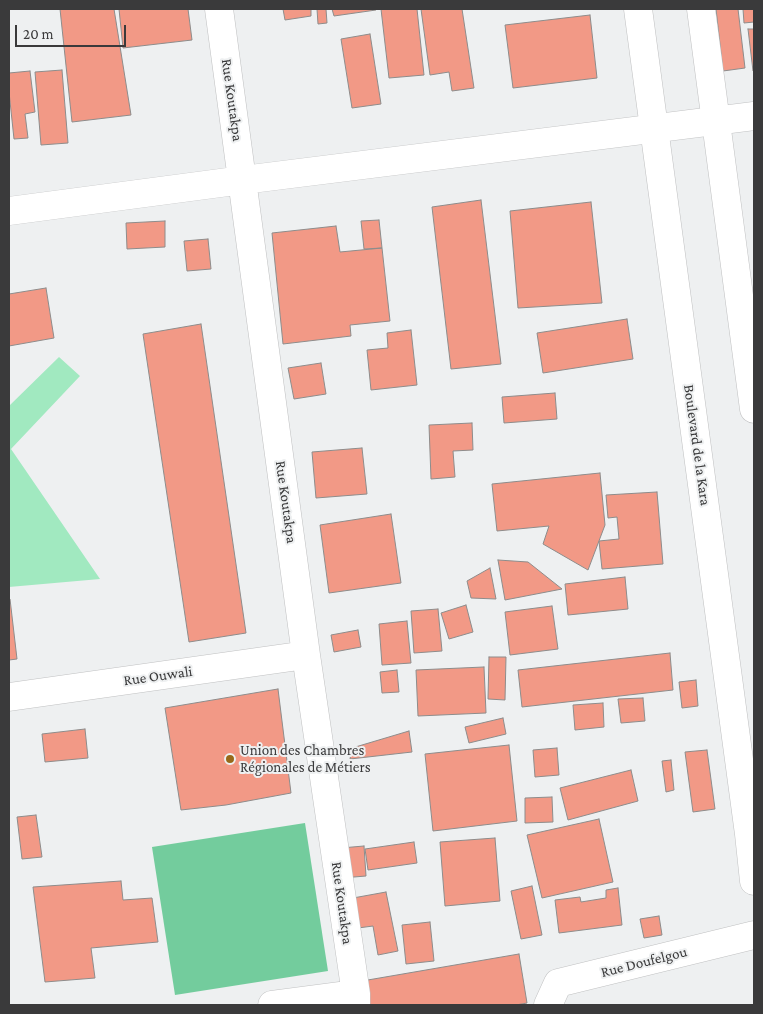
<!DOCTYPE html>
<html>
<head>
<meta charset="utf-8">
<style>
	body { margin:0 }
	#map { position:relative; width:763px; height:1014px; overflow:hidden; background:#eef0f1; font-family:"Crimson Pro",serif }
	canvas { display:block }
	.frame { position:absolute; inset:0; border:10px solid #3a3a3b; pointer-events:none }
	.scale { position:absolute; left:15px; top:25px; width:111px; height:22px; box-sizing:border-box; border:2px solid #3a3a3b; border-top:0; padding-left:6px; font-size:15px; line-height:18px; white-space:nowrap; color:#3a3a3b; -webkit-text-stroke:4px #eef0f1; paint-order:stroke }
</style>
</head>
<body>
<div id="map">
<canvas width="763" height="1014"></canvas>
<div class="frame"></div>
<div class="scale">20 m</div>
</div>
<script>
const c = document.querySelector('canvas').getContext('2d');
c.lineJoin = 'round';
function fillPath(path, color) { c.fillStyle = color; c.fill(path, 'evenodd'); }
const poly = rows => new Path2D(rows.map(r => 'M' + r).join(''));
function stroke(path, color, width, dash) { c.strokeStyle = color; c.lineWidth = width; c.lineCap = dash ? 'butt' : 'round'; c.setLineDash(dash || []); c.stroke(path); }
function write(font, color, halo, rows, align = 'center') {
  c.font = font + ' "Crimson Pro",serif'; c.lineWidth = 4; c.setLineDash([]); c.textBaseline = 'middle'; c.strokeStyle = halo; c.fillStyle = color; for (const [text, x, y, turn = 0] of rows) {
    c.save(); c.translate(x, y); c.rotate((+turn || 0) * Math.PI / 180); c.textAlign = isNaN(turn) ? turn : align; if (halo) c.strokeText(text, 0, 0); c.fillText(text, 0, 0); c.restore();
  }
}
fillPath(poly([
	[59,357,80,376,11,449,100,579,9,587,9,406]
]), '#a1e9c0');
fillPath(poly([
	[305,823,328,971,175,995,152,847]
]), '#73cc9d');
const building = poly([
	[60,9,114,9,131,115,72,122,60,9],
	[119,9,188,9,192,40,123,48,119,9],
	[283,9,311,9,311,16,285,20,283,9],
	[317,9,326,9,327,23,318,24,317,9],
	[332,9,376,9,376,10,334,16,332,9],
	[381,9,417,9,424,75,389,78,381,9],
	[421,9,462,9,474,88,452,91,449,72,430,75,421,9],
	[716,9,738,9,745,68,723,71,716,9],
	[743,9,754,9,754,22,744,23,743,9],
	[590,15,597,78,513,88,505,25,590,15],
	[748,29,754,29,754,71,753,71,748,29],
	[370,34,381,104,352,108,341,39,370,34],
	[62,70,68,143,41,145,35,72,62,70],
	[30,71,35,112,25,114,28,138,14,139,9,92,9,73,30,71],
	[481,200,501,364,451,369,432,207,481,200],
	[591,202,602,303,518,308,510,211,591,202],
	[379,220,382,248,364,249,361,221,379,220],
	[165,221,165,247,127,249,126,223,165,221],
	[336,226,340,252,382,248,390,321,350,325,351,336,283,344,272,233,336,226],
	[208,239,211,269,187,271,184,241,208,239],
	[46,288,54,338,9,346,9,294,46,288],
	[627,319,633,359,543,373,537,333,627,319],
	[201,324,246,633,189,642,143,334,201,324],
	[411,330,417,385,371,390,367,350,388,348,387,333,411,330],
	[321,363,326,394,294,399,288,368,321,363],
	[555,393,557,419,504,423,502,397,555,393],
	[472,423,473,450,453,451,455,477,431,479,429,425,472,423],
	[362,448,367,494,316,498,312,452,362,448],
	[600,473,605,525,588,570,543,544,549,526,497,531,492,484,600,473],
	[657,492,663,564,602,569,599,541,619,539,617,517,608,518,606,495,657,492],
	[391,514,401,583,329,593,320,525,391,514],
	[498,560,528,562,562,589,505,600,498,560],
	[490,568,496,599,471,598,467,581,490,568],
	[625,577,628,609,568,615,565,584,625,577],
	[9,599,10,599,17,659,9,660,9,599],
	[466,605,473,632,449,639,441,613,466,605],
	[552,606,558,649,510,655,505,612,552,606],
	[438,609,442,651,414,653,411,611,438,609],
	[407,621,411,663,382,665,379,624,407,621],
	[358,630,361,647,334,652,331,635,358,630],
	[670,653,673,690,522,707,518,670,670,653],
	[489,657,506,657,505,700,488,699,489,657],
	[484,667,486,713,418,716,416,670,484,667],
	[397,670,399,692,382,693,380,672,397,670],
	[696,680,698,706,682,708,679,682,696,680],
	[278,689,291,793,226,805,181,810,165,708,278,689],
	[643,698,645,721,621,723,618,699,643,698],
	[603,703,604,727,575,730,573,705,603,703],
	[503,718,506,734,469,743,465,727,503,718],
	[85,729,88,758,45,762,42,734,85,729],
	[409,731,412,752,350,759,352,748,409,731],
	[509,745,517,821,433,831,425,754,509,745],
	[557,748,559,775,535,777,533,750,557,748],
	[707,750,715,809,693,812,685,752,707,750],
	[671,760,674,790,666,792,662,761,671,760],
	[631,770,638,801,568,820,560,788,631,770],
	[552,797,553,822,525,823,525,798,552,797],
	[36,815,42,857,22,859,17,817,36,815],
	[599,819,613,882,542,898,527,835,599,819],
	[495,838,500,901,445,906,440,842,495,838],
	[414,842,417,863,368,870,365,849,414,842],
	[364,846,366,876,342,878,341,848,364,846],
	[121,881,123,900,152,898,158,942,91,948,95,978,45,982,33,887,121,881],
	[532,886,542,935,521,939,511,891,532,886],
	[618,888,622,925,559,933,555,900,580,897,581,902,606,898,606,890,618,888],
	[386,892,398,951,378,955,373,926,358,928,353,898,386,892],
	[659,916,662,935,644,938,640,919,659,916],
	[430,922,434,961,406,964,402,925,430,922],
	[519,954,527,1003,516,1005,367,1005,362,981,519,954]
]);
fillPath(building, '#f29986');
stroke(building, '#8d8c8b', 1);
const street = poly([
	[219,9,306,655,356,994],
	[9,211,243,180,754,116],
	[9,697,306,655],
	[272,1005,356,994,356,1005],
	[548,1005,558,983,754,935]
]);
const secondary = poly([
	[638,9,749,834,754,881],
	[701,9,754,409]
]);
stroke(street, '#c0c1c2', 29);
stroke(secondary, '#c0c1c2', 29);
stroke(street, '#fff', 28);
stroke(secondary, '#fff', 28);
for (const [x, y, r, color] of [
	[230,759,5,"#986819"]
]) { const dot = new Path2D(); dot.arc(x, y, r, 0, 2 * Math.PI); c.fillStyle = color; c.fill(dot); stroke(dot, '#eef0f1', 2); }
write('15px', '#3a3a3b', '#eef0f1', [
	["Rue Koutakpa",232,100,82],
	["Boulevard de la Kara",697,445,82],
	["Rue Koutakpa",286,502,82],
	["Rue Ouwali",158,676,-8],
	["Rue Koutakpa",342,903,82],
	["Rue Doufelgou",644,962,-14]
]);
write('15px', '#3a3a3b', '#eef0f1', [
	["Union des Chambres",240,750],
	["Régionales de Métiers",240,767]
], 'left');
</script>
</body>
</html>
